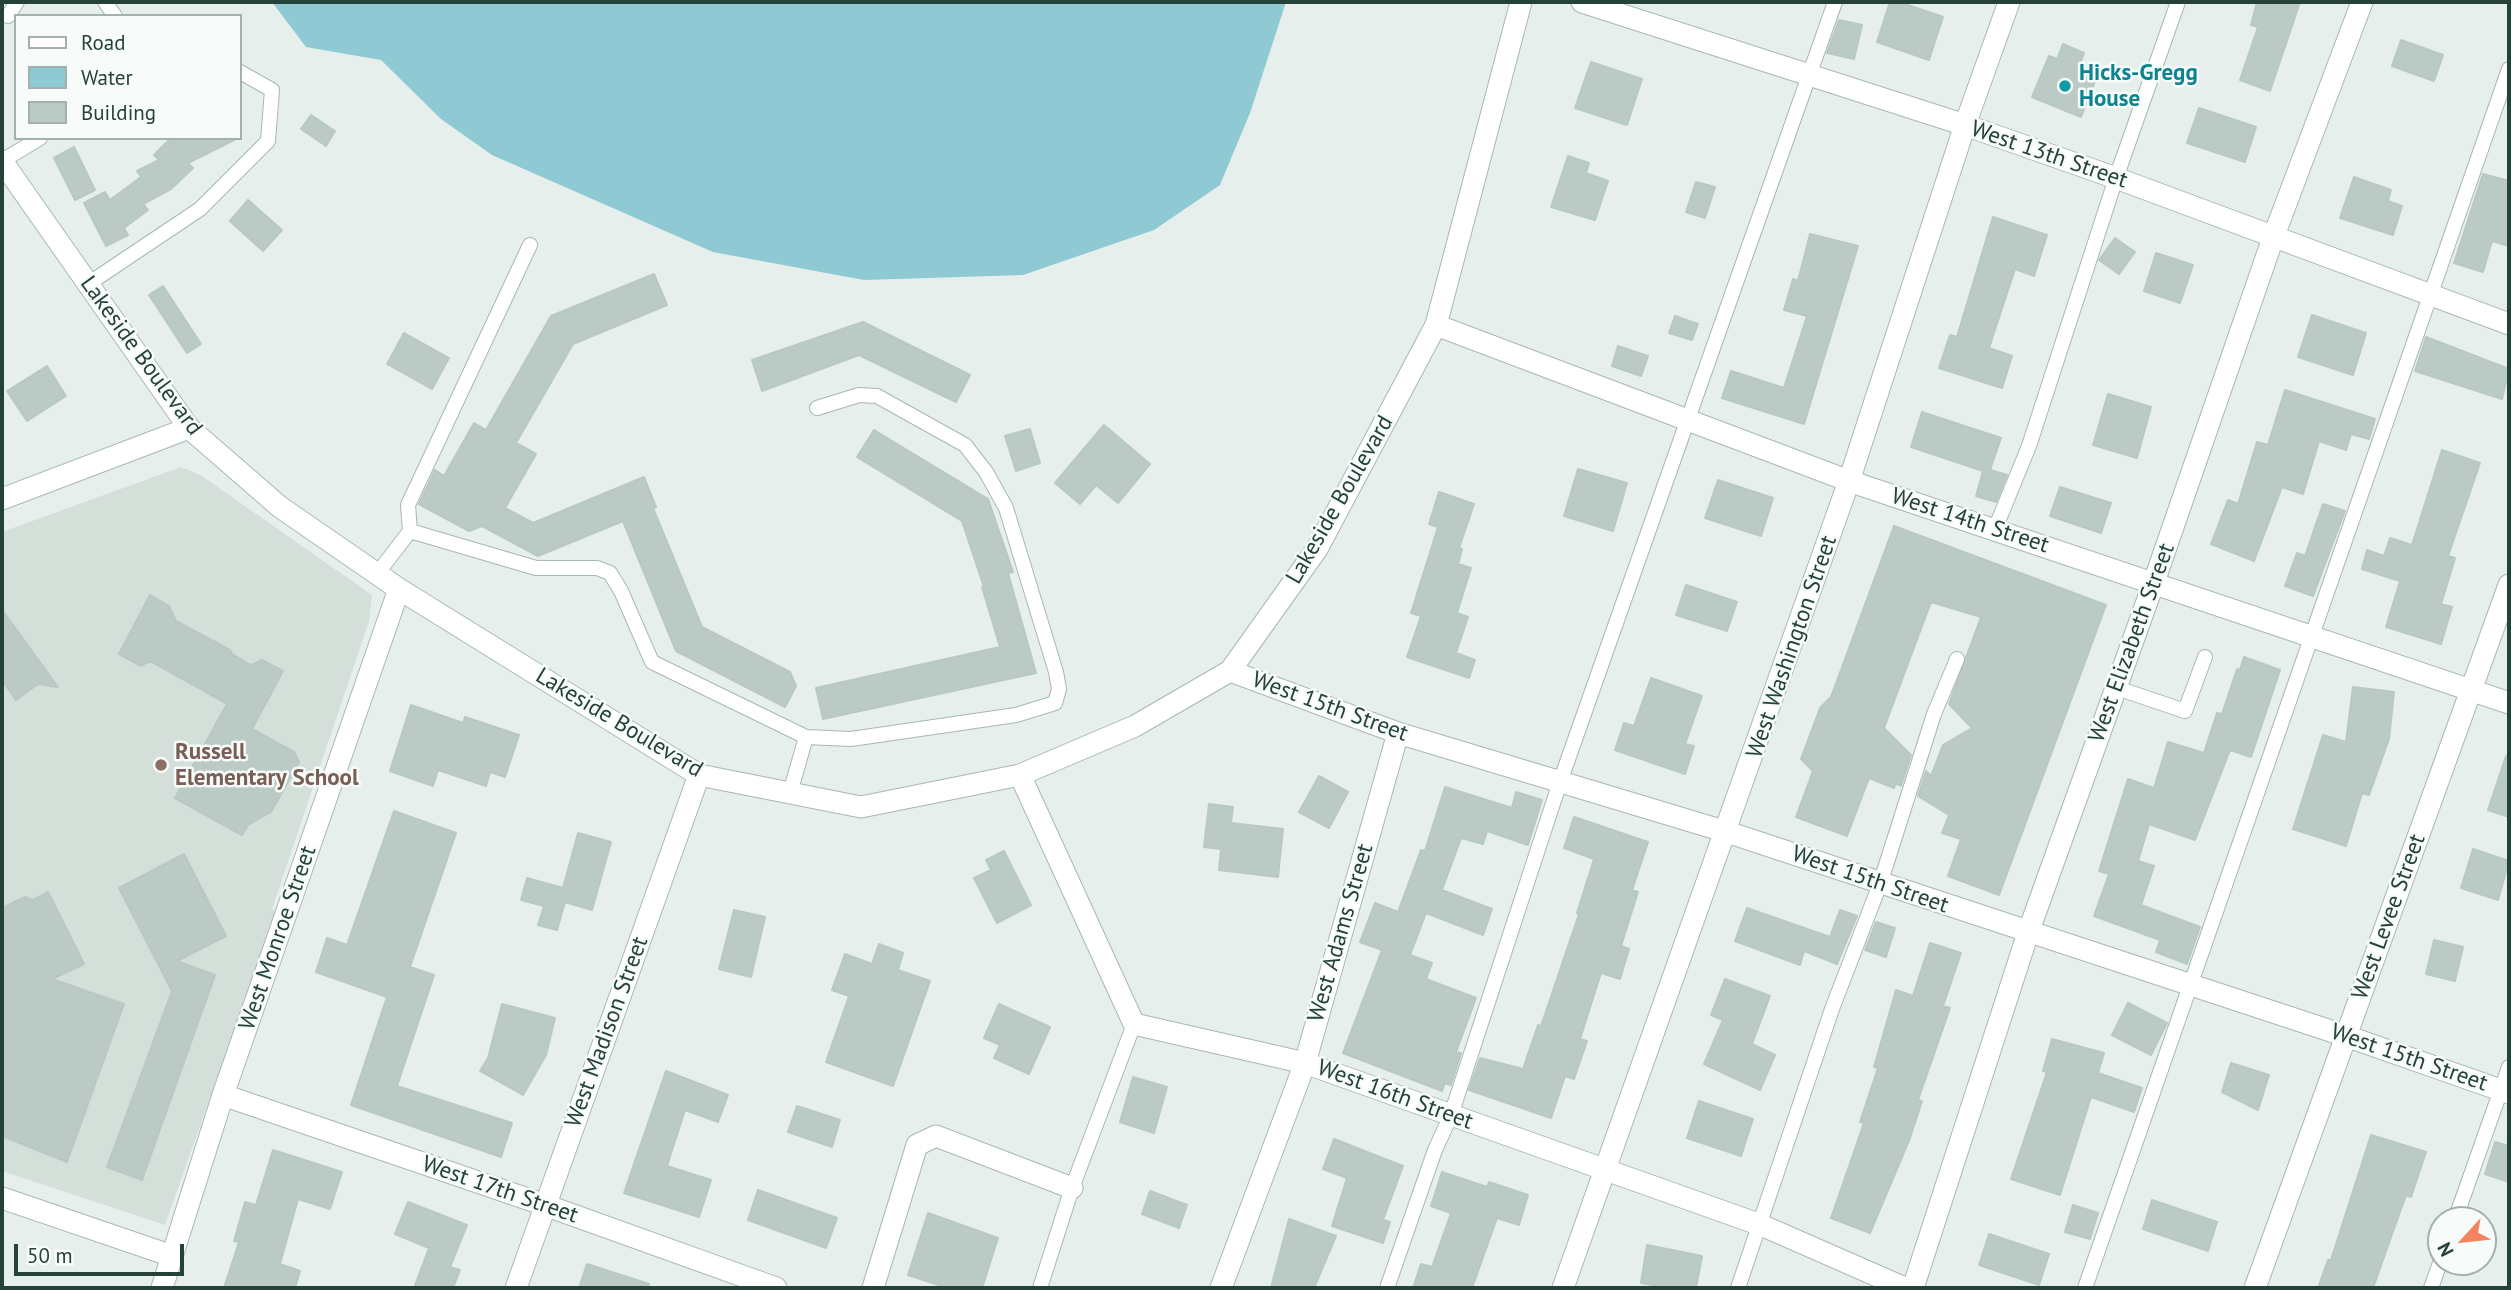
<!DOCTYPE html>
<html>
<head>
<meta charset="utf-8">
<style>
	body { margin:0 }
	#map { position:relative; width:2511px; height:1290px; overflow:hidden; background:#e6efeb; font-family:"PT Sans",sans-serif }
	canvas { display:block }
	.frame { position:absolute; inset:0; border:4px solid #24423a; pointer-events:none }
	.legend { position:absolute; left:14px; top:14px; width:228px; height:126px; box-sizing:border-box; background:#f7fbf9; border:2px solid #a3b1ad; margin:0; padding:9px 12px; list-style:none; font-size:21px; color:#24423a }
	.legend li { display:flex; align-items:center; gap:14px; height:35px }
	.legend b { width:35px; border:2px solid #a3b1ad }
	.north { position:absolute; left:2427px; top:1206px; width:70px; height:70px; box-sizing:border-box; background:#f7fbf9; border:2px solid #a3b1ad; border-radius:50%; rotate:243deg; font-size:19px; font-weight:700; line-height:28px; text-align:center; color:#24423a }
	.north::after { content:''; display:block; margin:auto; width:24px; height:32px; background:#f4845f; clip-path:polygon(50% 0,100% 100%,50% 72%,0 100%) }
	.scale { position:absolute; left:14px; top:1244px; width:170px; height:32px; box-sizing:border-box; border:4px solid #24423a; border-top:0; padding-left:9px; font-size:21px; line-height:24px; white-space:nowrap; color:#24423a; -webkit-text-stroke:5px #f7fbf9; paint-order:stroke }
</style>
</head>
<body>
<div id="map">
<canvas width="2511" height="1290"></canvas>
<div class="frame"></div>
<ul class="legend">
<li><b style="height:9px;background:#fff"></b>Road</li>
<li><b style="height:19px;background:#8ec9d4"></b>Water</li>
<li><b style="height:19px;background:#bbcac4"></b>Building</li>
</ul>
<div class="north">N</div>
<div class="scale">50 m</div>
</div>
<script>
const c = document.querySelector('canvas').getContext('2d');
c.lineJoin = 'round';
function fillPath(path, color) { c.fillStyle = color; c.fill(path, 'evenodd'); }
const poly = rows => new Path2D(rows.map(r => 'M' + r).join(''));
function stroke(path, color, width, dash) { c.strokeStyle = color; c.lineWidth = width; c.lineCap = dash ? 'butt' : 'round'; c.setLineDash(dash || []); c.stroke(path); }
function write(font, color, halo, rows, align = 'center') {
  c.font = font + ' "PT Sans",sans-serif'; c.lineWidth = 5; c.setLineDash([]); c.textBaseline = 'middle'; c.strokeStyle = halo; c.fillStyle = color; for (const [text, x, y, turn = 0] of rows) {
    c.save(); c.translate(x, y); c.rotate((+turn || 0) * Math.PI / 180); c.textAlign = isNaN(turn) ? turn : align; if (halo) c.strokeText(text, 0, 0); c.fillText(text, 0, 0); c.restore();
  }
}
fillPath(poly([
	[181,467,202,476,372,595,369,621,272,909,276,911,165,1225,2,1171,2,532]
]), '#d4dfda');
fillPath(poly([
	[272,2,1286,2,1250,113,1220,185,1154,230,1023,275,864,280,713,252,492,155,441,119,381,60,306,47]
]), '#8ec9d4');
const building = poly([
	[1890,2,1899,2,1943,17,1929,60,1877,42,1890,2],
	[2257,2,2300,2,2270,91,2240,80,2258,27,2251,25,2257,2],
	[1839,20,1862,25,1854,59,1827,53,1839,20],
	[2401,40,2443,55,2434,81,2392,66,2401,40],
	[2063,44,2084,53,2079,66,2098,74,2081,117,2032,97,2049,56,2057,59,2063,44],
	[1591,62,1642,79,1627,125,1575,108,1591,62],
	[2199,108,2256,127,2245,162,2187,143,2199,108],
	[311,115,335,131,326,146,301,129,311,115],
	[171,138,238,138,188,163,193,168,171,189,143,204,148,210,124,228,128,235,106,246,84,203,105,192,110,200,141,177,137,171,159,160,154,155,171,138],
	[74,147,95,190,75,200,54,158,74,147],
	[1568,156,1589,163,1586,173,1608,181,1595,220,1551,207,1568,156],
	[2483,174,2509,181,2509,246,2492,241,2483,272,2454,263,2483,174],
	[2354,177,2391,190,2388,201,2402,206,2393,235,2340,218,2354,177],
	[1696,182,1715,187,1705,218,1686,212,1696,182],
	[248,200,282,230,263,251,230,221,248,200],
	[1993,217,2047,235,2034,276,2015,269,1989,348,2012,356,2002,388,1939,368,1950,335,1957,337,1993,217],
	[1810,234,1858,246,1804,424,1722,398,1731,371,1784,388,1807,316,1784,310,1793,279,1798,281,1810,234],
	[2115,238,2135,252,2119,274,2099,260,2115,238],
	[2156,253,2193,265,2180,303,2144,291,2156,253],
	[654,274,667,305,573,344,516,443,536,454,505,508,533,523,644,477,656,507,653,508,702,627,790,672,796,686,785,707,676,651,623,521,538,556,482,526,469,531,419,504,435,470,444,476,474,423,486,430,551,316,654,274],
	[163,286,201,344,187,353,149,295,163,286],
	[2312,315,2366,333,2353,375,2298,357,2312,315],
	[1675,316,1698,324,1692,340,1669,333,1675,316],
	[863,322,970,375,956,402,859,355,762,391,752,360,863,322],
	[404,333,449,358,432,389,387,364,404,333],
	[2426,337,2509,369,2502,399,2415,371,2426,337],
	[1618,346,1648,356,1641,376,1612,366,1618,346],
	[47,366,66,396,27,421,7,391,47,366],
	[2285,390,2375,419,2369,439,2351,434,2346,450,2319,441,2303,494,2282,487,2254,561,2211,544,2228,500,2238,504,2257,442,2268,445,2285,390],
	[2108,394,2151,407,2137,458,2093,445,2108,394],
	[1922,412,2001,438,1990,470,2007,475,1996,502,1976,496,1983,471,1911,447,1922,412],
	[1104,425,1150,464,1118,503,1096,485,1080,504,1055,483,1104,425],
	[1030,429,1040,463,1016,471,1005,436,1030,429],
	[874,430,988,499,1013,572,1008,573,1036,673,823,719,816,688,1000,647,982,587,984,587,962,521,857,457,874,430],
	[2442,450,2480,463,2448,556,2455,558,2441,604,2452,607,2441,644,2386,627,2400,581,2362,569,2367,550,2384,556,2390,538,2412,545,2442,450],
	[1578,469,1627,483,1613,531,1564,516,1578,469],
	[1718,480,1773,498,1761,536,1705,518,1718,480],
	[2060,487,2111,503,2101,533,2050,516,2060,487],
	[1439,492,1474,504,1459,548,1462,549,1458,564,1471,568,1457,613,1468,617,1456,653,1475,660,1469,678,1407,657,1421,616,1411,613,1438,527,1429,524,1439,492],
	[2323,504,2345,511,2313,596,2285,586,2297,553,2305,556,2323,504],
	[1894,526,2106,605,1999,895,1948,876,1961,839,1942,833,1949,815,1918,796,1926,771,1931,776,1943,745,1972,728,1949,704,1981,617,1931,602,1884,728,1911,755,1901,786,1896,783,1894,788,1869,778,1847,836,1796,817,1813,771,1801,759,1820,708,1831,697,1894,526],
	[1686,585,1737,602,1727,631,1676,615,1686,585],
	[150,595,169,606,176,621,230,650,232,654,251,665,262,660,283,671,252,729,294,752,299,762,271,812,248,825,242,835,175,798,227,704,150,661,141,666,119,654,150,595],
	[2,610,58,687,38,684,16,700,2,680,2,610],
	[2244,657,2280,670,2251,757,2230,750,2195,840,2149,824,2138,861,2154,866,2141,905,2200,927,2187,964,2156,952,2160,940,2094,916,2109,874,2099,871,2128,779,2154,788,2168,742,2204,753,2217,713,2222,714,2237,669,2240,670,2244,657],
	[1651,678,1702,696,1685,744,1694,746,1685,774,1615,750,1624,723,1634,726,1651,678],
	[2353,687,2394,692,2389,739,2369,795,2362,793,2346,846,2293,829,2323,735,2346,742,2353,687],
	[411,705,463,723,465,717,519,735,505,777,490,772,486,786,438,770,433,786,390,771,411,705],
	[2506,756,2509,757,2509,817,2488,810,2506,756],
	[1319,776,1348,792,1329,828,1299,812,1319,776],
	[1445,787,1512,808,1516,792,1542,800,1528,845,1487,831,1483,844,1461,838,1442,890,1492,909,1483,935,1426,913,1410,955,1432,963,1426,979,1476,998,1456,1052,1461,1053,1451,1085,1445,1083,1442,1091,1343,1053,1382,950,1360,942,1375,903,1398,912,1421,850,1425,851,1445,787],
	[1209,804,1233,807,1231,823,1283,829,1278,877,1219,870,1221,849,1204,847,1209,804],
	[394,811,456,833,410,967,434,975,397,1086,512,1123,501,1157,351,1105,387,997,316,972,327,938,347,945,394,811],
	[1574,817,1648,842,1632,890,1638,892,1621,946,1629,949,1620,979,1601,973,1580,1039,1587,1041,1574,1079,1565,1076,1551,1118,1469,1090,1480,1058,1523,1069,1538,1025,1541,1026,1579,914,1577,913,1594,859,1564,848,1574,817],
	[578,833,611,842,592,910,565,902,557,930,538,925,544,906,521,900,527,878,563,888,578,833],
	[2473,849,2509,861,2498,900,2461,888,2473,849],
	[1004,851,1031,905,997,923,974,878,991,870,986,860,1004,851],
	[184,854,226,936,177,961,215,975,142,1180,107,1167,172,991,119,888,184,854],
	[48,892,84,964,52,979,124,1004,67,1162,2,1136,2,908,25,897,33,900,48,892],
	[1747,908,1830,937,1840,910,1857,916,1837,964,1804,951,1800,965,1735,941,1747,908],
	[734,910,765,917,751,977,719,969,734,910],
	[1876,922,1895,928,1886,957,1865,950,1876,922],
	[2434,940,2463,947,2455,981,2426,974,2434,940],
	[1930,943,1961,953,1943,1006,1950,1008,1918,1100,1922,1101,1910,1138,1870,1233,1831,1218,1864,1123,1860,1122,1878,1068,1874,1067,1896,990,1913,996,1930,943],
	[879,944,903,953,898,970,930,981,893,1086,826,1062,849,996,832,990,845,954,872,964,879,944],
	[1725,979,1770,996,1752,1044,1775,1055,1760,1090,1704,1064,1723,1020,1711,1015,1725,979],
	[2128,1003,2167,1023,2151,1055,2112,1035,2128,1003],
	[502,1004,555,1018,546,1055,523,1095,480,1071,488,1058,502,1004],
	[999,1004,1050,1027,1029,1074,994,1058,1000,1045,984,1038,999,1004],
	[2052,1039,2104,1053,2098,1073,2142,1088,2134,1112,2091,1097,2060,1195,2011,1179,2047,1072,2043,1071,2052,1039],
	[2231,1063,2269,1075,2258,1110,2222,1092,2231,1063],
	[666,1071,728,1095,718,1122,685,1110,667,1166,711,1180,699,1217,624,1193,666,1071],
	[1133,1077,1167,1087,1154,1133,1120,1122,1133,1077],
	[1699,1101,1753,1119,1741,1156,1687,1138,1699,1101],
	[797,1106,840,1120,832,1147,788,1132,797,1106],
	[2371,1135,2426,1152,2411,1197,2406,1195,2373,1288,2318,1288,2328,1260,2331,1260,2371,1135],
	[1334,1139,1403,1166,1383,1220,1390,1222,1383,1243,1332,1226,1347,1178,1323,1169,1334,1139],
	[2495,1142,2509,1146,2509,1182,2485,1174,2495,1142],
	[273,1150,342,1172,330,1209,298,1199,280,1264,300,1271,295,1288,224,1288,239,1242,234,1241,245,1202,256,1205,273,1150],
	[1442,1172,1487,1187,1489,1182,1528,1195,1519,1225,1497,1218,1472,1288,1413,1288,1421,1264,1432,1267,1451,1213,1431,1206,1442,1172],
	[758,1190,837,1218,826,1248,748,1220,758,1190],
	[1150,1191,1187,1205,1179,1228,1142,1214,1150,1191],
	[2152,1200,2217,1222,2208,1251,2143,1229,2152,1200],
	[408,1202,467,1225,450,1267,460,1270,453,1288,414,1288,429,1248,395,1234,408,1202],
	[2073,1205,2098,1213,2090,1239,2065,1232,2073,1205],
	[928,1213,998,1238,982,1288,948,1288,908,1275,928,1213],
	[1289,1219,1336,1236,1314,1288,1271,1288,1289,1219],
	[1989,1234,2049,1254,2039,1285,1979,1265,1989,1234],
	[1647,1245,1702,1256,1696,1288,1668,1288,1641,1283,1647,1245],
	[587,1264,649,1284,648,1288,579,1288,587,1264]
]);
fillPath(building, '#bbcac4');
stroke(building, '#b8c9c2', 2);
const service = poly([
	[105,2,115,16],
	[8,16,17,2],
	[2,161,40,138],
	[88,284,200,209,268,141,272,90,240,72],
	[1995,529,2029,446,2116,178,2178,2],
	[410,531,536,568,597,568,610,573,621,591,652,662,806,737,851,739,1016,715,1055,703,1059,689,1056,672,1006,508,986,472,965,445,877,396,859,395,817,408],
	[377,574,410,531,408,505,530,245],
	[2117,688,2185,711,2205,657],
	[790,793,806,737],
	[2455,1220,2509,1067],
	[1040,1288,1072,1188,1134,1024],
	[1387,1288,1435,1150,1451,1115,1560,782,1835,2],
	[1738,1288,1832,1009,1880,884,1934,714,1957,659],
	[2085,1288,2509,69],
	[2431,1288,2441,1260]
]);
const minor = poly([
	[1582,2,1965,125,2116,178,2509,324],
	[1436,325,1849,481,2509,703],
	[2,499,189,428],
	[1230,671,1398,733,1727,832,2346,1036,2509,1093],
	[1020,775,1134,1024,1305,1063,1761,1225,1905,1288],
	[223,1095,545,1205,776,1288],
	[2,1198,172,1256],
	[516,1288,699,775],
	[873,1288,917,1145,936,1136,1072,1188],
	[1221,1288,1305,1063,1398,733],
	[1563,1288,1849,481,1965,125,2009,2],
	[2255,1288,2509,585]
]);
const tertiary = poly([
	[2,161,189,428,280,507,399,589,699,775,861,807,1020,775,1135,726,1230,671,1317,549,1436,325,1521,2],
	[162,1288,223,1095,399,589],
	[1913,1288,2028,933,2154,582,2273,238,2362,2]
]);
stroke(service, '#a8b8b2', 16);
stroke(minor, '#a8b8b2', 23);
stroke(tertiary, '#a8b8b2', 23);
stroke(service, '#fff', 14);
stroke(minor, '#fff', 21);
stroke(tertiary, '#fff', 21);
for (const [x, y, r, color] of [
	[2065,86,7,"#0f9aa8"],
	[161,765,7,"#8d6e63"]
]) { const dot = new Path2D(); dot.arc(x, y, r, 0, 2 * Math.PI); c.fillStyle = color; c.fill(dot); stroke(dot, '#f7fbf9', 2.5); }
write('bold 23px', '#0d838f', '#f7fbf9', [
	["Hicks-Gregg",2079,73],
	["House",2079,99]
], 'left');
write('23px', '#24423a', '#f7fbf9', [
	["West 13th Street",2049,155,19],
	["Lakeside Boulevard",141,356,54],
	["Lakeside Boulevard",1340,500,-60],
	["West 14th Street",1970,521,18],
	["West Elizabeth Street",2132,643,-70],
	["West Washington Street",1792,647,-71],
	["West 15th Street",1330,707,20],
	["Lakeside Boulevard",619,723,31],
	["West 15th Street",1870,880,19],
	["West Levee Street",2389,917,-70],
	["West Adams Street",1341,933,-74],
	["West Monroe Street",278,938,-71],
	["West Madison Street",607,1032,-70],
	["West 15th Street",2409,1058,19],
	["West 16th Street",1395,1095,20],
	["West 17th Street",500,1190,19]
]);
write('bold 23px', '#785e54', '#f7fbf9', [
	["Russell",175,752],
	["Elementary School",175,778]
], 'left');
</script>
</body>
</html>
